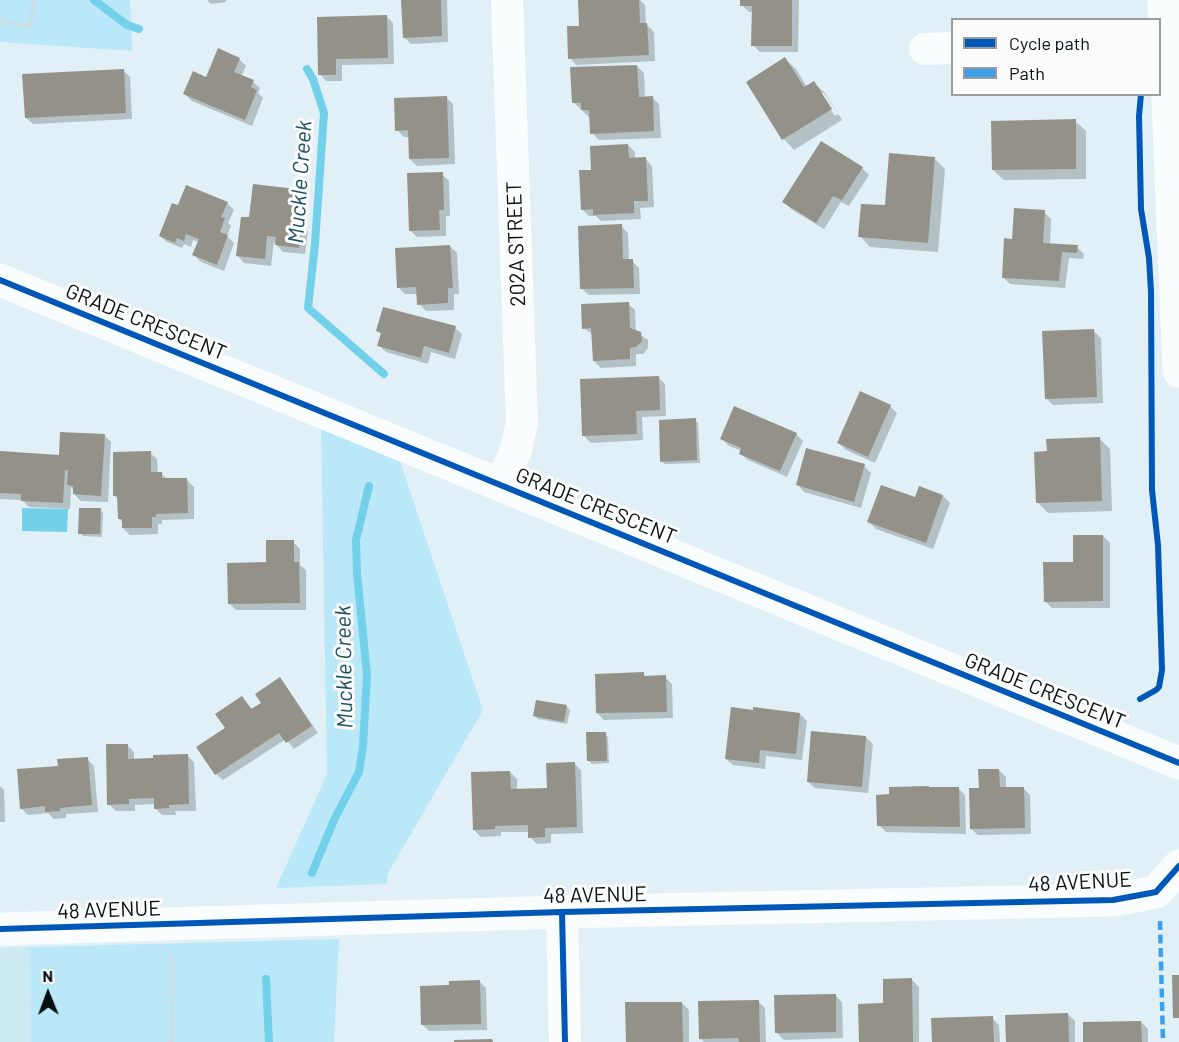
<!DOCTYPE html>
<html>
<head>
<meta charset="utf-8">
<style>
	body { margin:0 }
	#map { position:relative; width:1179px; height:1042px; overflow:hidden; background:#e0f0f6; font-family:Barlow,sans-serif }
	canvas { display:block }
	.legend { position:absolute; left:951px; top:18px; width:210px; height:78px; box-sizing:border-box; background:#fcfcfc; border:2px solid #999d9e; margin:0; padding:8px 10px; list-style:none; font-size:18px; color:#050e11 }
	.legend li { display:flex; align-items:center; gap:12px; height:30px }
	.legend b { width:30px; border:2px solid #999d9e }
	.north { position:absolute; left:18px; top:964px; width:60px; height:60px; -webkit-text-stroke:4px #fcfcfc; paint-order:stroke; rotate:359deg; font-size:16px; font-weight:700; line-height:24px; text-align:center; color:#050e11 }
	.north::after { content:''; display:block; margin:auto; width:21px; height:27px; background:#050e11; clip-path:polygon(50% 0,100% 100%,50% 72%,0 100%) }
</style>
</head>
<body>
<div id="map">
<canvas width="1179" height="1042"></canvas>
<ul class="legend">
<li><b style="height:8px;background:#0057b8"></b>Cycle path</li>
<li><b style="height:8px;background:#3ca1ea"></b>Path</li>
</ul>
<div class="north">N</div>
</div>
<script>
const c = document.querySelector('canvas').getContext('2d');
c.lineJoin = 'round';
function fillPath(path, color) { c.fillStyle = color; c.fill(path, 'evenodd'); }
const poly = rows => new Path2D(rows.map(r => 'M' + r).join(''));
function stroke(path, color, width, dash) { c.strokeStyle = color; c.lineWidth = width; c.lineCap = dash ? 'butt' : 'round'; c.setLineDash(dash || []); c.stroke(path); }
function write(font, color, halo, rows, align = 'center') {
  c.font = font + ' Barlow,sans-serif'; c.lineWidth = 6; c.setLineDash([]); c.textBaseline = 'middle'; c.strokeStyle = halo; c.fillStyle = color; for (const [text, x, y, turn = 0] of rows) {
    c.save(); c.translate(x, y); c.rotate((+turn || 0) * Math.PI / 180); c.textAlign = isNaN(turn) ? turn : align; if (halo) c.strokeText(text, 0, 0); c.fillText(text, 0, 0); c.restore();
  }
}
fillPath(poly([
	[29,947,31,1042,0,1042,0,948]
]), '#cde9f2');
fillPath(poly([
	[0,0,130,0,132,51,0,42],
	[321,427,400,461,483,710,387,875,387,884,276,888,327,774],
	[339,939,334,1042,31,1042,29,947]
]), '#bae8f8');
fillPath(poly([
	[22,508,68,509,67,532,22,531]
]), '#72d0ea');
fillPath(poly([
	[207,0,226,0,226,2,211,4],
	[403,0,447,0,448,42,411,44,404,37],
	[600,0,640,0,645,5,646,24,654,32,655,61,576,65,570,58,581,28],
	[742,0,799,0,798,52,760,52,753,45,753,12,749,12,742,5],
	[386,16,393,23,394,64,342,65,342,81,326,81,320,74,318,18],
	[239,59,246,66,241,77,253,82,260,88,258,93,263,98,252,126,192,101,185,94],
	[785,59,796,69,807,87,814,83,825,93,842,120,794,150,784,139,748,83],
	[820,93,824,93,838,114,835,116],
	[637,66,644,73,645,98,652,97,659,104,661,138,599,140,592,133,589,117,573,102],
	[123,70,130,77,132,119,33,124,26,118],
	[446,97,453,104,455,164,417,166,410,159,409,137,404,137,397,130],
	[1075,121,1086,131,1086,179,1004,180,993,170],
	[628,145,635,152,635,159,646,159,652,166,654,207,640,208,641,219,601,221,596,216,589,216,582,209,593,171],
	[934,158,945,169,938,252,870,247,860,236],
	[862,168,869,175,849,206,841,202,824,229,791,209,784,202],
	[442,174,449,181,450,216,446,216,446,236,417,237,410,230],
	[296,191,303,198,299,224,308,231,305,254,283,252,274,242,271,266,244,263,238,256,250,219],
	[227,203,234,210,228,223,231,226,227,236,234,243,224,271,201,262,194,255,199,242,193,240,191,247,184,244,182,248,167,242,160,236,178,207],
	[1044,212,1051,219,1050,245,1077,247,1084,254,1083,259,1069,258,1065,288,1010,284,1003,277,1013,240],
	[621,226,628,233,629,261,632,261,639,268,640,294,589,295,582,289],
	[450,246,457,253,459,294,454,294,454,310,426,311,419,304,418,294,405,294,398,287],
	[628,304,635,310,636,332,648,340,648,348,643,354,636,354,636,366,601,368,594,361,593,335,584,328],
	[455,328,462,334,455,359,431,352,428,364,386,352,379,345,382,335,378,331],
	[1094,331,1101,338,1103,403,1053,405,1046,398],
	[658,377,665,384,666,416,642,417,643,440,591,443,584,436],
	[890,406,897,413,875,463,846,450,839,443],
	[695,420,698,423,700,463,665,464,662,461],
	[796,434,803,441,787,477,748,460,741,454,742,451,729,446,722,439],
	[104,435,111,442,108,502,81,501,74,494,74,490,71,487,70,509,29,507,22,500,0,499,0,453,60,456],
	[1099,438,1110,449,1112,511,1048,513,1038,503,1048,453],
	[150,453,157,459,158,474,162,474,168,480,187,480,194,487,194,519,162,520,162,524,158,524,158,534,130,535,123,528,123,522,119,519,119,500,115,496],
	[864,466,871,473,861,508,804,492,798,485],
	[920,488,943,496,950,503,933,549,876,529,869,522,916,499],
	[100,510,103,513,102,537,83,536,80,533],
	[1103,536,1110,543,1110,608,1052,608,1045,601,1074,563],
	[293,542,300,549,300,565,306,570,306,610,236,610,229,603,268,564],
	[643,674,647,677,665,677,672,684,673,718,604,720,597,713],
	[280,679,286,686,318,733,294,749,286,739,223,780,216,774,227,729,242,697,253,710,263,704],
	[567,707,570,710,567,724,538,719,535,716],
	[800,714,807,721,802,760,766,756,765,769,733,765,726,759],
	[605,734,608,737,609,763,592,764,589,761],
	[866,737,873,744,868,793,815,788,808,782],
	[127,745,134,752,134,760,187,755,194,762,196,811,175,811,176,815,162,815,155,808,155,804,135,805,135,811,116,811,109,804],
	[87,759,94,766,98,812,66,814,66,818,54,819,48,813,28,815,21,808,60,767],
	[574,763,581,770,583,833,551,834,551,843,537,844,530,837,530,832,501,832,501,836,481,837,474,830,510,772,517,779,517,790,548,790],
	[999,770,1006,777,1006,789,1023,788,1030,795,1031,834,978,835,971,829,980,790],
	[0,786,4,790,5,822,0,822],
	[958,788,965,795,966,834,886,832,879,825],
	[912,980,919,987,919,1042,860,1042,884,1005],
	[479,981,486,988,487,1030,429,1031,422,1024,450,986],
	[835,995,842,1002,843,1038,784,1040,777,1033],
	[758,1001,765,1008,766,1042,704,1042,700,1038],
	[682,1003,689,1010,689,1042,628,1042],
	[1068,1014,1075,1021,1075,1042,1008,1042],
	[992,1018,999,1025,1000,1042,933,1042],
	[1141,1022,1148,1029,1148,1042,1085,1042]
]), '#0003');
stroke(poly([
	[94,0,127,25,139,29],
	[307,69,313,79,324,113,315,244,308,308,384,374],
	[312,873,334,820,359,772,363,747,367,675,357,573,356,540,369,486],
	[266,979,269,1042]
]), '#72d0ea', 8);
fillPath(poly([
	[401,0,441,0,442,36,403,38],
	[578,0,639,0,640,23,647,23,649,55,568,59,567,26,579,26],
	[740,0,792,0,792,46,751,46,752,6,740,6],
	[387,15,388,58,336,59,336,75,318,75,317,17],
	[218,48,240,58,234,72,254,80,251,87,257,90,245,120,183,94,193,71,206,77],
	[785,57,804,87,814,81,832,109,782,140,746,82],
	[637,65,639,97,653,96,654,131,590,134,589,110,581,110,581,103,572,103,570,67],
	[124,69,126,113,25,118,22,74],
	[447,96,449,158,409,159,408,130,395,131,394,98],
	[1076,119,1076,169,992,170,991,121],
	[821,141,863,167,842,200,833,196,816,223,782,202],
	[628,144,629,158,646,157,648,201,634,201,634,213,593,215,593,209,581,210,579,170,591,170,590,146],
	[889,153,935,157,928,243,858,237,861,204,885,205],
	[443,172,444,210,439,210,440,230,409,231,407,173],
	[253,184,296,189,292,221,302,223,299,248,275,245,276,237,267,236,265,259,236,256,241,217,249,217],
	[186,185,228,202,221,217,225,218,220,232,228,235,217,265,192,255,199,239,186,234,184,241,177,238,175,243,159,236,172,203,178,205],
	[1014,208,1045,210,1043,243,1078,245,1077,253,1062,252,1059,281,1002,278,1004,238,1012,239],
	[622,224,623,259,633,259,634,288,580,289,578,226],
	[450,245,453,288,448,288,448,303,417,305,416,287,397,288,395,248],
	[629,302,630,328,641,332,642,341,636,347,630,348,630,359,593,361,591,328,582,329,581,304],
	[383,307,456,326,449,353,424,346,421,358,377,346,381,333,376,331],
	[1094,329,1097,397,1045,399,1042,331],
	[659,376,660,410,636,411,637,434,582,436,580,379],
	[860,391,891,405,868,457,837,443],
	[734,406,797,433,780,471,739,454,741,448,720,439],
	[696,418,697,460,660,462,659,420],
	[60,432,105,434,101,496,73,494,73,486,67,485,68,471,65,470,63,503,21,501,21,494,0,493,0,451,59,455],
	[1100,437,1102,501,1036,503,1034,452,1047,451,1046,439],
	[806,448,865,464,854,502,796,485],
	[151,451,151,472,162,472,162,478,187,478,188,513,156,514,156,517,152,517,152,528,122,528,122,519,118,519,117,496,113,496,113,452],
	[881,485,915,497,919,486,943,495,926,543,867,522],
	[79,508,101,508,100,534,78,534],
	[1073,535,1103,535,1103,601,1044,602,1043,562,1073,562],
	[266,540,294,540,294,562,299,562,300,603,228,604,227,563,266,562],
	[644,672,644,676,666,675,667,712,596,713,595,674],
	[280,677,312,726,286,743,279,733,215,775,196,747,225,728,215,714,242,696,251,709,261,703,255,694],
	[536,700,567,705,564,722,533,716],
	[731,707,753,710,753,707,800,713,796,754,760,750,759,763,725,759],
	[811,731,866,736,862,787,807,782],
	[586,732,606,732,607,761,587,761],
	[106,744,128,744,128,759,153,758,153,755,188,754,189,804,169,805,169,808,154,809,154,798,129,799,129,804,107,805],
	[88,757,92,805,60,808,60,811,45,812,45,806,20,809,17,769,58,766,57,759],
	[575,762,577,827,545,828,545,837,528,838,528,825,495,826,495,829,473,830,471,772,510,771,511,789,547,788,546,763],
	[978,769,999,769,1000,787,1024,787,1025,828,970,829,969,788,979,788],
	[929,786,929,787,959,787,960,827,877,826,876,795,889,794,889,787],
	[1172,975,1179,975,1179,1018,1173,1018],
	[912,978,913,1042,859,1042,858,1004,883,1003,883,979],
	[480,980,481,1024,421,1025,420,986,449,985,449,981],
	[836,994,836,1032,775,1033,774,995],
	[759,1000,760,1042,739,1042,738,1038,699,1039,698,1001],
	[625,1002,682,1002,683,1042,626,1042],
	[1068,1013,1069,1042,1006,1042,1005,1015],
	[993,1016,994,1042,932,1042,931,1018],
	[1141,1021,1142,1042,1083,1042,1083,1022],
	[492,1039,493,1042,454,1042,454,1040]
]), '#949189');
stroke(poly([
	[0,21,30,26,34,0],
	[171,1042,171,953]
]), '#d4d9db', 4, [4.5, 3]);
stroke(poly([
	[925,49,952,48],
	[501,484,516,450,522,422,507,0],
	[562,912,565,1042]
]), '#fafdfe', 32);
stroke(poly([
	[0,280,1179,763],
	[0,929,562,912,1113,900,1156,892,1179,866]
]), '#fafdfe', 33);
stroke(poly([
	[1164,0,1179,371]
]), '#fafdfe', 33);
stroke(poly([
	[1160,921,1163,1042]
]), '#3ca1ea', 4.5, [9, 4.5]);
stroke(poly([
	[0,280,1179,763],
	[1140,699,1156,690,1159,687,1162,670,1158,545,1152,490,1151,292,1149,258,1141,209,1139,116,1141,94],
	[562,912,565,1042],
	[0,929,562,912,1113,900,1156,892,1179,866]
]), '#0057b8', 6);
write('21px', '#050e11', '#fcfcfc', [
	["202A STREET",516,244,-92],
	["GRADE CRESCENT",146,322,22],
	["GRADE CRESCENT",596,506,22],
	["GRADE CRESCENT",1045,691,22],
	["48 AVENUE",1080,882,-3],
	["48 AVENUE",595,895,-1],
	["48 AVENUE",109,910,-2]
]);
write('italic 22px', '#1b505f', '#fcfcfc', [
	["Muckle Creek",300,182,-86],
	["Muckle Creek",344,667,-91]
]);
</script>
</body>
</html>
